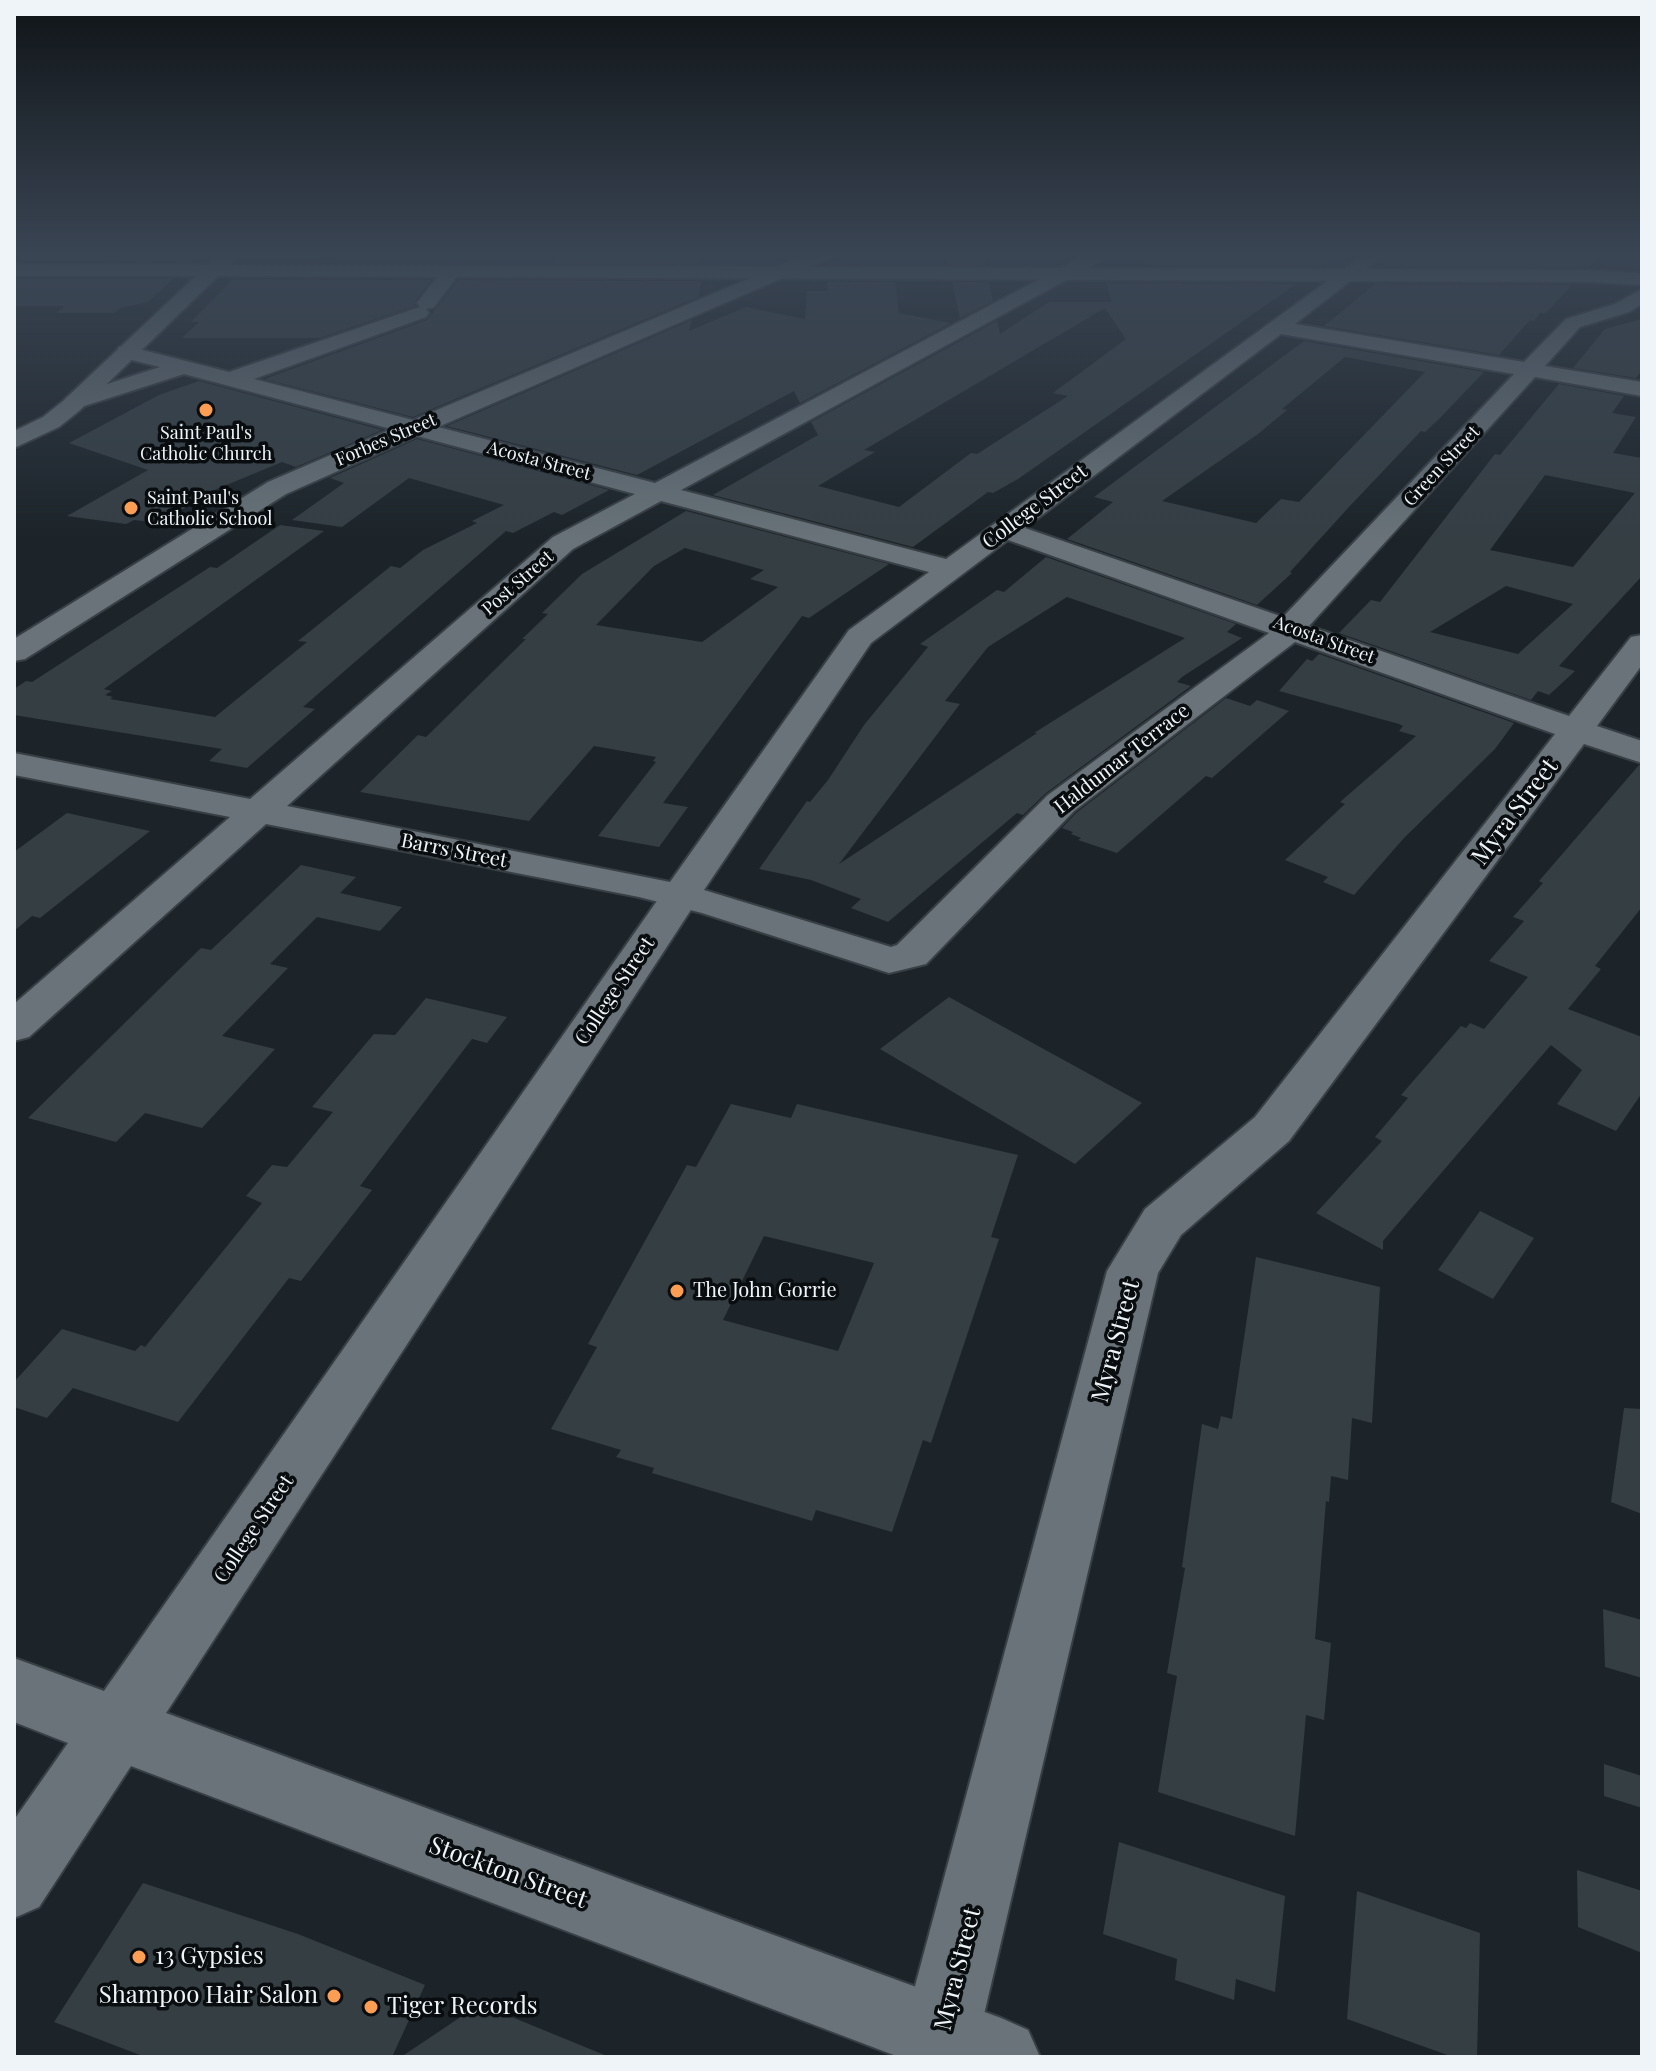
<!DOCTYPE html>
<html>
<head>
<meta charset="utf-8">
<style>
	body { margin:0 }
	#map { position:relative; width:1656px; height:2071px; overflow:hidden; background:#1c2429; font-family:"Playfair Display",serif }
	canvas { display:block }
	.frame { position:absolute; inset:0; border:16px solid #eef4f8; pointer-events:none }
</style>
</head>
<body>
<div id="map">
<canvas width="1656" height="2071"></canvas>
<div class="frame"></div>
</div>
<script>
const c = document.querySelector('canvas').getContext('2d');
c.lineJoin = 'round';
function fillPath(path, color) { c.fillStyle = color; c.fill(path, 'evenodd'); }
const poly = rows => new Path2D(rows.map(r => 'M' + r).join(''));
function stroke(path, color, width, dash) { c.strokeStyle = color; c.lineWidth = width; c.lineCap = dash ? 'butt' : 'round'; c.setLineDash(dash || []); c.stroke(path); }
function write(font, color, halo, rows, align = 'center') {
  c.font = font + ' "Playfair Display",serif'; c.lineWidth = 7; c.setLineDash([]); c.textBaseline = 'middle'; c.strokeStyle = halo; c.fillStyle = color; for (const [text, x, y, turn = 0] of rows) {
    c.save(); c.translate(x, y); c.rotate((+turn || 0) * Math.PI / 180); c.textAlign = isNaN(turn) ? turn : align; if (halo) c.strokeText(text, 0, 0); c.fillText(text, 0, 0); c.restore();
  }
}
fillPath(poly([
	[28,253,202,253,192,262,17,261],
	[559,253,704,253,700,264,553,263],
	[946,253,983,253,985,265,948,265],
	[1162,253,1342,253,1322,266,1145,265,1140,254],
	[1389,253,1603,253,1589,267,1383,266,1380,262],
	[14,279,173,279,148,302,120,308,114,313,56,313,65,306,14,306],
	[233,279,431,280,415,301,415,306,320,338,182,338,199,322,191,322],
	[458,280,695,281,702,282,698,297,413,417,264,379,427,320],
	[827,282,895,282,899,313,951,323,800,403,794,391,637,475,447,426,692,320,689,331,746,307,805,319,807,291,827,291],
	[952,282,989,282,993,301,960,318],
	[1106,283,1296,284,1018,479,993,493,988,492,913,547,713,495,818,435,811,422,997,321,1000,334,1049,302,1112,302],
	[1105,308,1126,339,1053,393,1068,396,977,454,971,453,899,507,818,486,875,452,864,450],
	[1375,284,1572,285,1545,314,1540,313,1534,321,1530,320,1499,355,1324,326],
	[1642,319,1642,370,1636,378,1573,368,1605,329],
	[1304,341,1484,372,1438,420,1425,432,1421,431,1348,508,1290,572,1292,573,1257,605,1067,539,1113,502,1094,497],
	[1345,357,1425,372,1299,502,1281,499,1256,523,1162,501,1258,434,1287,410,1282,409],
	[199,381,382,430,296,467,282,462,212,491,160,523,134,520,126,524,67,516,148,470,69,443,159,395],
	[1559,384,1624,396,1612,413,1636,417,1613,453,1642,458,1642,576,1559,666,1575,671,1549,695,1538,691,1531,700,1339,633,1371,600,1380,602,1495,454,1500,455],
	[1545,475,1635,493,1573,567,1490,550],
	[1506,586,1573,604,1518,654,1430,632],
	[417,439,609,490,562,515,554,512,513,533,506,531,303,707,315,709,247,768,209,761,222,749,14,715,14,689,26,681,32,682,210,567,217,568,280,525,324,531,104,689,112,691,105,695,113,697,110,699,215,717,307,642,298,641,391,566,400,568,423,550,477,523,472,521,504,505,409,478,342,527,292,520,344,483,330,478],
	[686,511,889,564,809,618,802,616,663,803,688,807,659,847,598,836,656,762,653,761,656,757,594,746,529,821,360,792,418,735,426,737,526,639,522,639,548,614,542,613,582,574],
	[685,548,764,570,750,579,778,587,702,642,596,625,654,566],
	[1046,557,1236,624,1227,632,1242,638,1182,677,1177,682,1191,686,1046,793,1023,815,1017,813,888,922,851,908,861,899,811,880,759,869,807,801,810,802,828,780,864,725,928,647,920,644,997,590,1004,592],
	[1067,597,1185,638,1034,733,1037,733,839,864,960,704,945,701,988,647],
	[1319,654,1514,723,1495,749,1404,838,1354,895,1323,882,1328,877,1285,860,1345,804,1340,802,1416,736,1399,731,1403,726,1399,724,1279,691,1307,659,1312,661],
	[1226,698,1250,706,1257,700,1289,711,1212,778,1206,776,1117,853,1078,840,1081,838,1071,834,1073,832,1062,828,1076,813],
	[1639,765,1642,766,1642,907,1595,966,1601,969,1568,1009,1642,1037,1642,1093,1616,1131,1557,1104,1582,1070,1551,1045,1383,1241,1383,1250,1316,1213,1382,1141,1375,1137,1408,1098,1401,1095,1461,1026,1466,1028,1470,1023,1484,1029,1528,977,1489,961,1524,921,1513,917,1543,883,1539,881],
	[67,813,150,831,40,918,32,916,14,931,14,852],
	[301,865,356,877,340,893,402,907,380,931,317,917,270,964,288,968,222,1036,275,1049,202,1128,145,1113,116,1142,28,1118,201,948,211,950],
	[949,997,1142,1103,1075,1164,880,1049],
	[426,998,507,1017,487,1043,472,1039,360,1186,372,1190,301,1281,289,1278,178,1422,73,1388,47,1418,14,1407,14,1382,62,1329,135,1351,141,1345,145,1347,262,1203,246,1196,272,1165,287,1167,333,1112,312,1107,374,1034,395,1035],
	[731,1104,791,1118,797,1104,1018,1155,991,1237,999,1239,931,1443,923,1440,892,1532,816,1510,812,1521,652,1473,654,1468,616,1457,621,1450,551,1429,597,1347,588,1344,687,1165,696,1167],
	[764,1236,874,1263,838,1351,723,1320],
	[1480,1211,1534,1238,1493,1299,1438,1270],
	[1256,1257,1380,1287,1372,1423,1352,1418,1348,1480,1331,1476,1329,1502,1326,1501,1315,1639,1331,1643,1324,1720,1306,1715,1295,1836,1158,1792,1177,1676,1167,1673,1185,1568,1182,1567,1202,1424,1218,1429,1221,1416,1232,1419],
	[1624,1408,1642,1409,1642,1514,1611,1502],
	[1603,1609,1642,1620,1642,1678,1605,1667],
	[1604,1764,1642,1776,1642,1808,1604,1796],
	[1119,1842,1285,1896,1275,1992,1236,1979,1234,2000,1175,1980,1177,1959,1103,1934],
	[1577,1870,1642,1891,1642,1953,1578,1927],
	[143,1883,298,1934,425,1985,392,2057,145,2057,54,2022],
	[1357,1891,1480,1933,1477,2057,1453,2057,1347,2019],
	[480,2004,607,2056,607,2057,401,2057]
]), '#353e43');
const street = poly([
	[810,253,834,253,831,257,438,427,655,483,1089,253,1111,253,1108,257,681,490,946,559,1366,253,1386,253,1295,324,1524,362,1566,319,1615,304,1642,289,1642,304,1629,312,1580,327,1545,366,1642,382,1642,396,1535,377,1309,626,1569,716,1631,637,1642,635,1642,665,1597,726,1642,741,1642,763,1584,744,1289,1141,1181,1235,1158,1273,974,2057,896,2057,1107,1271,1145,1209,1255,1117,1555,734,1295,642,1074,811,926,964,889,973,702,913,639,897,266,824,29,1037,14,1041,14,1004,230,817,14,775,14,753,250,799,553,537,635,494,417,436,286,494,25,659,14,661,14,639,268,482,391,429,184,374,75,409,67,407,63,402,67,397,160,367,119,357,116,352,119,347,127,346,229,372,420,307,417,303,446,266,460,266,462,270,434,307,426,309,429,313,426,317,254,379,413,420,810,253],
	[1281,334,1514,374,1283,617,1025,528,1281,334],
	[661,501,929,572,849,630,670,882,287,806,573,549,661,501],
	[1008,540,1269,633,1048,795,897,945,891,947,704,890,871,643,1008,540]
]);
const secondary = poly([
	[227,253,235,258,229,265,1590,270,1642,273,1642,285,1590,282,218,276,79,411,59,427,14,448,14,431,43,417,63,401,196,276,14,276,14,264,208,265,219,254,227,253],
	[680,884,694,888,700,896,166,1713,1001,2018,1028,2030,1040,2057,899,2057,131,1766,39,1907,14,1918,14,1820,68,1743,14,1722,14,1658,104,1691,666,888,680,884]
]);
stroke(street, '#394045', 4);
stroke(secondary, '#394045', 4);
fillPath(street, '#697379');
fillPath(secondary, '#697379');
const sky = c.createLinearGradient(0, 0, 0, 543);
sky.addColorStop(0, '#0f1417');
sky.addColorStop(0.47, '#3a4554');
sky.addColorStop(1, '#3a455400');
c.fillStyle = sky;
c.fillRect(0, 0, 1656, 543);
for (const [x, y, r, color] of [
	[206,410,8,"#fc9d54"],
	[131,508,8,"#fc9d54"],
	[677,1291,8,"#fc9d54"],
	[139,1957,8,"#fc9d54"],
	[334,1996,8,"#fc9d54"],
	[371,2007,8,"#fc9d54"]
]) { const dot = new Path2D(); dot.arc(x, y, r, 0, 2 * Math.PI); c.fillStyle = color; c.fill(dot); stroke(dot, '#090d0f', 3); }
write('18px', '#eef4f8', '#090d0f', [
	["Saint Paul's",206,433],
	["Catholic Church",206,454],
	["Saint Paul's",147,498,"left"],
	["Catholic School",147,519,"left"]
]);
write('18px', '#eef4f8', '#090d0f', [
	["Forbes Street",386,440,-23],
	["Acosta Street",539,461,15],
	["Green Street",1442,466,-47],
	["Post Street",518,583,-41],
	["Acosta Street",1324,640,20]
]);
write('20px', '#eef4f8', '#090d0f', [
	["College Street",1035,507,-37],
	["Haldumar Terrace",1122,759,-38],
	["Barrs Street",454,851,11],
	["College Street",615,991,-56],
	["College Street",254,1529,-56]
]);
write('20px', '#eef4f8', '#090d0f', [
	["The John Gorrie",693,1291]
], 'left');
write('24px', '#eef4f8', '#090d0f', [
	["Myra Street",1515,812,-53],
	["Myra Street",1116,1341,-75],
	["Stockton Street",508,1873,20],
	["Myra Street",958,1969,-76]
]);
write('24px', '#eef4f8', '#090d0f', [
	["13 Gypsies",155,1957],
	["Shampoo Hair Salon",318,1996,"right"],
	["Tiger Records",387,2007]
], 'left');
</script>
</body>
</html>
